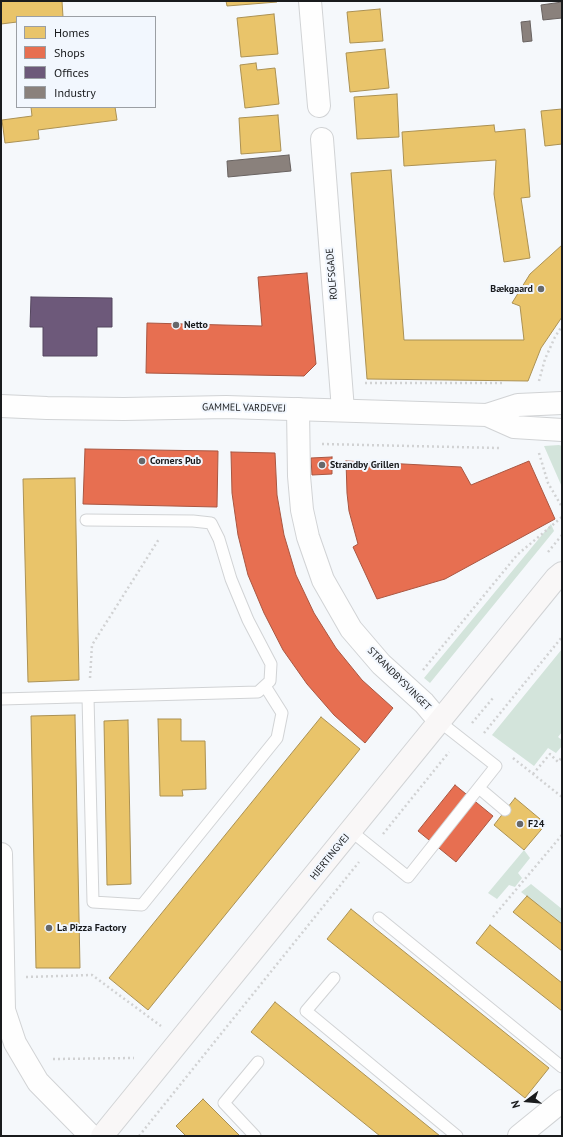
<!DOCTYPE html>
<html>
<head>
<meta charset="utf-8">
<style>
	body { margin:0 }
	#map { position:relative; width:563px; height:1137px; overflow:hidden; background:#f5f8fb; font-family:"PT Sans",sans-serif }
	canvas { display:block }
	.frame { position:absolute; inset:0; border:2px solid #191b1d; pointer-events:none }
	.legend { position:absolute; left:16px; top:16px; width:140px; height:92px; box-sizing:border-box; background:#f2f7fe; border:1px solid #9b9fa4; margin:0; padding:5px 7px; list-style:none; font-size:12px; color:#191b1d }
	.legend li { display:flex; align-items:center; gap:8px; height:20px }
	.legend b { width:20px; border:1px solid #9b9fa4 }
	.north { position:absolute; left:507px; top:1081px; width:40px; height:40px; -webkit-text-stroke:3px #f2f7fe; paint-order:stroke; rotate:254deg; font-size:11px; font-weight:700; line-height:16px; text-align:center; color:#191b1d }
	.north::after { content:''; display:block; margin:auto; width:14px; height:18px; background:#191b1d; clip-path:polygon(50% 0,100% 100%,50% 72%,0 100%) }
</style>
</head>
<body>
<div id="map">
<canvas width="563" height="1137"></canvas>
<div class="frame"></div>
<ul class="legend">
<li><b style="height:11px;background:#e9c46a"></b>Homes</li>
<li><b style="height:11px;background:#e76f51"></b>Shops</li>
<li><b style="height:11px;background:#6d597a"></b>Offices</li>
<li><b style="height:11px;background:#8a817c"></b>Industry</li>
</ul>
<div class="north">N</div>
</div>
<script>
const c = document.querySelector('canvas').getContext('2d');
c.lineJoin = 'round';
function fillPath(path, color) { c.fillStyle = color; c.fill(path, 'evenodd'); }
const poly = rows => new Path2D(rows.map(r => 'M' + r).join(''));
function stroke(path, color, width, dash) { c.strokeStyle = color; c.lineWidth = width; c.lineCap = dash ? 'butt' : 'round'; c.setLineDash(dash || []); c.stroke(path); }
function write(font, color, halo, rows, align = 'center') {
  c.font = font + ' "PT Sans",sans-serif'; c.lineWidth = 4; c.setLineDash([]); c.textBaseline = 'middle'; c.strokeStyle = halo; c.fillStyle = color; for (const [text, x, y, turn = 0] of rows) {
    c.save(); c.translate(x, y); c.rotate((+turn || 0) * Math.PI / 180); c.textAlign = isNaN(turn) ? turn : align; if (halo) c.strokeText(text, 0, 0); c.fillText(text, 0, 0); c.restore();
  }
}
fillPath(poly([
	[559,445,562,446,562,487,544,446],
	[551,524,554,531,430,683,424,678],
	[562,649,562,732,558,737,562,740,562,746,556,753,548,748,534,766,492,735],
	[524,850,530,858,518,873,522,878,515,887,509,885,497,899,488,893],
	[531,884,562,909,562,924,521,892]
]), '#d3e4db');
const homes = poly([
	[1,1,62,1,63,17,17,17,17,22,1,24,1,1],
	[226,1,277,1,277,2,227,6,226,1],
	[380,9,383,41,350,43,347,12,380,9],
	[274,14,278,54,241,57,237,18,274,14],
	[385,49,389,88,350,92,346,53,385,49],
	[256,63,257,70,275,68,279,104,245,108,240,65,256,63],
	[397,94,399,137,357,139,354,97,397,94],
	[31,107,115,107,117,120,38,130,39,139,5,143,2,120,32,116,31,107],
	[562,109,562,144,545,146,541,111,562,109],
	[278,115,281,151,241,154,239,118,278,115],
	[494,125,495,132,525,129,530,197,521,198,530,258,504,262,494,194,496,160,404,166,402,132,494,125],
	[391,170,404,340,524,340,520,306,512,303,530,274,562,245,562,317,541,348,528,381,367,379,351,173,391,170],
	[75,478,79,680,28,682,23,479,75,478],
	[75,715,80,968,36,968,31,716,75,715],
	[321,717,360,749,148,1010,109,978,321,717],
	[158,719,181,719,181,741,205,741,206,789,182,790,183,796,160,796,158,719],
	[128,720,131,884,107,885,104,721,128,720],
	[515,798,546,824,524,850,494,825,515,798],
	[527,896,562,924,562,951,513,912,527,896],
	[351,909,549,1068,525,1098,327,939,351,909],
	[490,925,562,983,562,1011,476,943,490,925],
	[275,1002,440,1136,380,1136,251,1032,275,1002],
	[203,1099,240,1136,186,1136,176,1126,203,1099]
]);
fillPath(homes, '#e9c46a');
stroke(homes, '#ab9153', 1);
const shops = poly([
	[307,273,316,364,304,376,146,373,147,323,262,326,258,277,307,273],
	[85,449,218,451,217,507,83,504,85,449],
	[231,452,275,453,277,495,284,535,296,575,314,613,336,648,362,680,393,708,365,743,334,715,307,684,283,650,264,613,248,575,238,535,232,493,231,452],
	[332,457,332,474,312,475,311,458,332,457],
	[346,461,461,467,471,485,529,461,555,519,445,579,377,599,353,547,358,544,349,511,347,493,346,461],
	[455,785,493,816,456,862,418,831,455,785]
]);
fillPath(shops, '#e76f51');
stroke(shops, '#a95641', 1);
const offices = poly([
	[31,297,112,298,112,327,97,327,97,356,43,356,43,327,30,327,31,297]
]);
fillPath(offices, '#6d597a');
stroke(offices, '#54465e', 1);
const industry = poly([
	[562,2,562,18,543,20,541,5,562,2],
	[530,21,532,41,523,42,521,22,530,21],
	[289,155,291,171,228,177,227,161,289,155]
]);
fillPath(industry, '#8a817c');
stroke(industry, '#686260', 1);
const service = poly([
	[88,697,93,902,142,905,277,738,282,713,265,686],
	[1,699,258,692,270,681,271,664,248,620,231,579,219,539,211,523,193,521,86,520],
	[479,788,505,810],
	[351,831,408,877,496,766,440,722],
	[379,918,562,1067],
	[334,978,306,1011,457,1136],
	[255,1136,224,1103,258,1062]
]);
const minor = poly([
	[310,1,319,106],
	[322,139,343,410],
	[298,409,299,476,302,510,308,537,323,580,351,629,381,664,424,703,440,722],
	[519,1136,562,1101]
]);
const tertiary = poly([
	[1,406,47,408,124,409,226,407,487,415,518,405,562,403],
	[487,415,514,427,562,430],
	[1,854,4,1010,15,1043,38,1082,91,1136]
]);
const secondary = poly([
	[102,1136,556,578,562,573]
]);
stroke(service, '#d1d3d5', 13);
stroke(minor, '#d1d3d5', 24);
stroke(tertiary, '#d1d3d5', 24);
stroke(secondary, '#d1d3d5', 24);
stroke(poly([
	[539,381,545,359,555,337,562,326],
	[365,383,502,383],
	[322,444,499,448],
	[539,453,548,483,562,507],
	[548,552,562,535],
	[423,670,517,555,562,517],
	[90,678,92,645,159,539],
	[472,723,493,698],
	[484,733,562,637],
	[513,758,562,797],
	[533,774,550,754,558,762,562,757],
	[383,834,449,752],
	[493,917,562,835],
	[26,977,92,975,161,1026],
	[53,1059,134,1058],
	[139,1136,359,862]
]), '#d1d2d3', 2.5, [2, 3]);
stroke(service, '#fefefe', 11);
stroke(minor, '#fefefe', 22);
stroke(tertiary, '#fefefe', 22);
stroke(secondary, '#f9f7f7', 22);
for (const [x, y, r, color] of [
	[541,289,4,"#66686b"],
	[176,325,4,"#66686b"],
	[142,461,4,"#66686b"],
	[322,465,4,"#66686b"],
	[520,824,4,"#66686b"],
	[49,928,4,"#66686b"]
]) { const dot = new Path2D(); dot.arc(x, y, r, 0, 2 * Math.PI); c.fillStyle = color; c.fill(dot); stroke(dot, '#f2f7fe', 1.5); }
write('10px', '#191b1d', '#f2f7fe', [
	["ROLFSGADE",332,274,-95],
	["GAMMEL VARDEVEJ",244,408,1],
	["STRANDBYSVINGET",399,679,45],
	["HJERTINGVEJ",330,857,-51]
]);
write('bold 10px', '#191b1d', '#f2f7fe', [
	["Bækgaard",533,289,"right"],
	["Netto",184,325],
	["Corners Pub",150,461],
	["Strandby Grillen",330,465],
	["F24",528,824],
	["La Pizza Factory",57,928]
], 'left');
</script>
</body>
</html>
